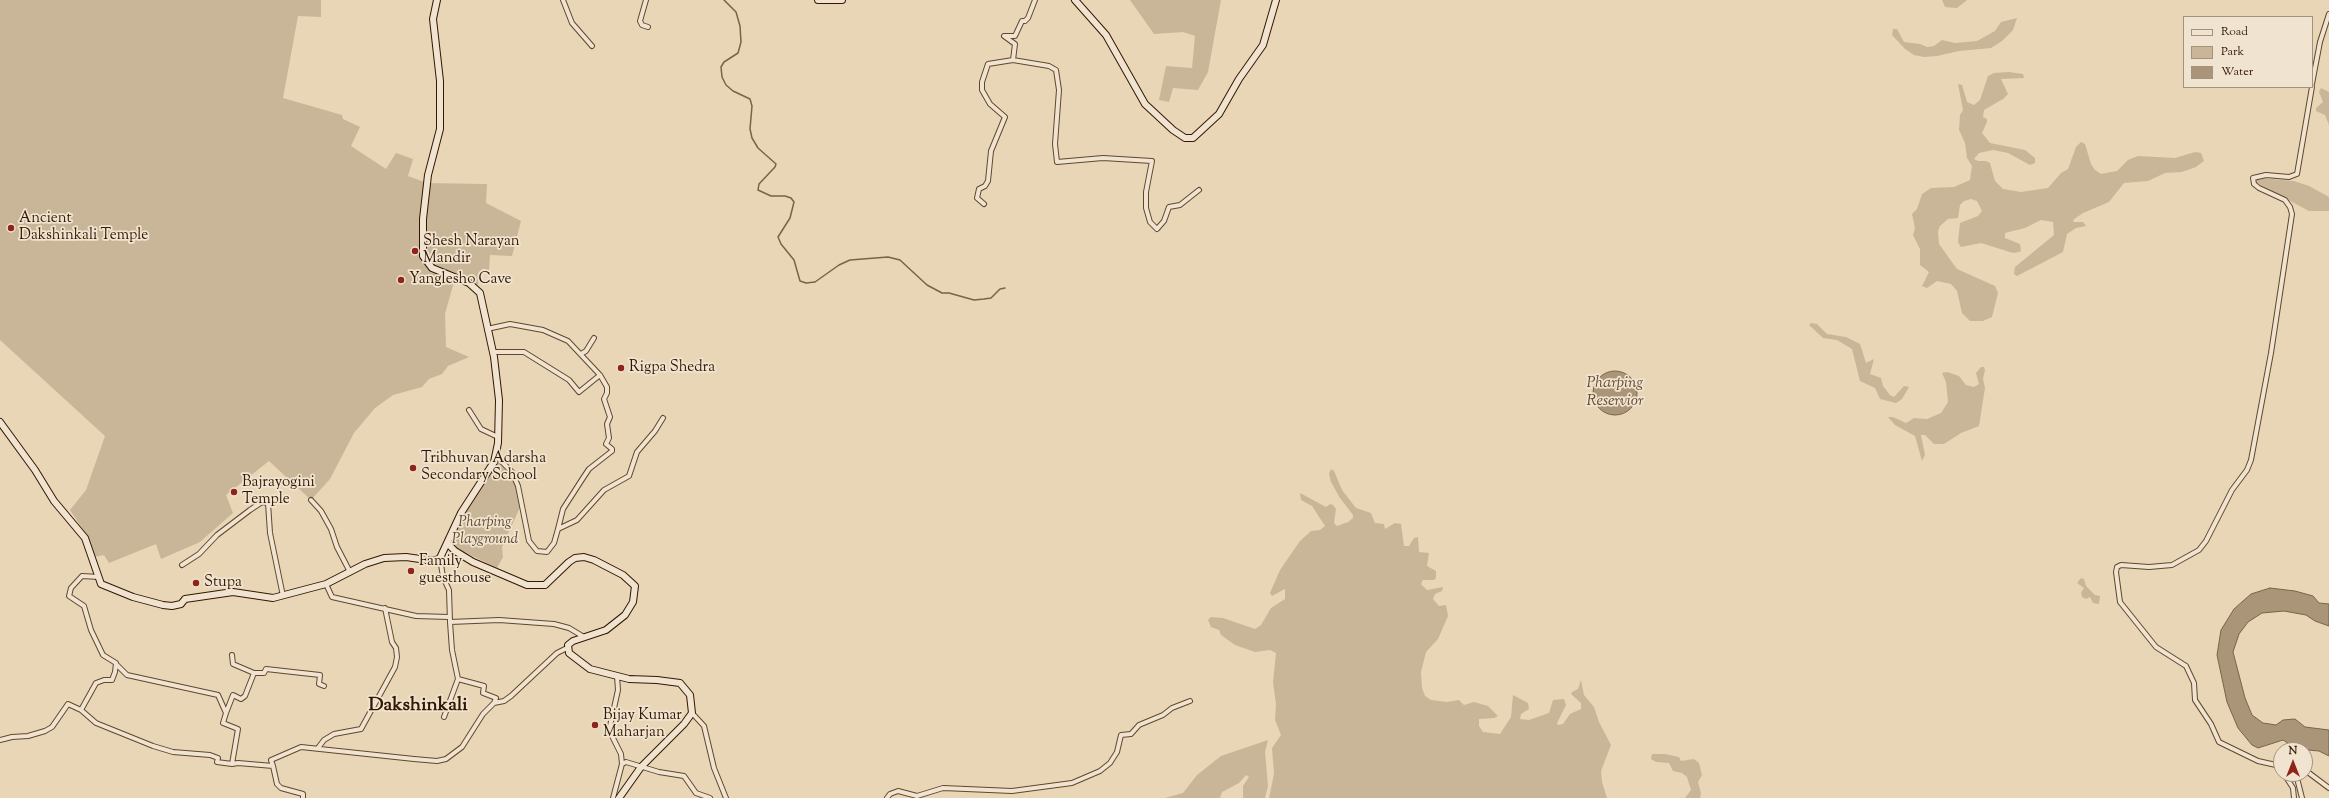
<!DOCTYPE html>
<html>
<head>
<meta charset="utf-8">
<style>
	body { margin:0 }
	#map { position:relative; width:2329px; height:798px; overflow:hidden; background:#e8d6b7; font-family:"Sorts Mill Goudy",serif }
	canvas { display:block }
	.legend { position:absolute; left:2183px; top:16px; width:130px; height:72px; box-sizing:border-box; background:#f0e4d0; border:1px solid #a4927d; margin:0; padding:5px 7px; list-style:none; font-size:12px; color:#331700 }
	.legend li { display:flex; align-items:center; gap:8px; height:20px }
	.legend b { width:20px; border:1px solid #a4927d }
	.north { position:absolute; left:2273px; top:742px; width:40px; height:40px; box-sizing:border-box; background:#f0e4d0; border:1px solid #a4927d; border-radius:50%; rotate:0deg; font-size:11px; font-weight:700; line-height:16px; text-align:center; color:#331700 }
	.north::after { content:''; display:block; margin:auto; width:14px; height:18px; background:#8f2418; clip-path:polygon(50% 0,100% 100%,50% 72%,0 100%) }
</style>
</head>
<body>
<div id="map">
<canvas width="2329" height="798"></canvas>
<ul class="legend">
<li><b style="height:5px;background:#f0e4d0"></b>Road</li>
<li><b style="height:11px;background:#c9b698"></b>Park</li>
<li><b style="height:11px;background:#aa9579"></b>Water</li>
</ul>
<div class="north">N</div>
</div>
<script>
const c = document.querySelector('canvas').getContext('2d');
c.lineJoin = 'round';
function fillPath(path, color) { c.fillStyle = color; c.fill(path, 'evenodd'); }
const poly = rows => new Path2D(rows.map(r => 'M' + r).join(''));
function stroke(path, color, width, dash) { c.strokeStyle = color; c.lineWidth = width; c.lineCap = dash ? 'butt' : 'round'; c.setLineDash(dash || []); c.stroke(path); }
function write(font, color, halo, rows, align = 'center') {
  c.font = font + ' "Sorts Mill Goudy",serif'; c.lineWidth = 3.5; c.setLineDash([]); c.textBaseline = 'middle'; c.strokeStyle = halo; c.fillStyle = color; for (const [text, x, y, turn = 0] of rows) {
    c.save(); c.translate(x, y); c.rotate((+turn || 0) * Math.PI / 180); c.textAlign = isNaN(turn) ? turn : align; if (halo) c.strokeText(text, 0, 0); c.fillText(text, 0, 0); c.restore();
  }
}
fillPath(poly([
	[0,0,321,0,321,17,298,16,283,98,342,115,343,119,360,127,351,146,386,169,396,153,413,159,408,176,427,183,487,184,486,203,521,221,512,256,490,255,489,270,482,269,477,288,455,278,445,314,446,347,469,357,448,366,442,374,429,379,422,387,393,395,375,408,354,433,330,479,311,500,269,461,226,495,233,513,200,542,161,559,156,544,109,563,104,555,94,557,88,537,70,510,86,490,105,436,0,340],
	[1130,0,1221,0,1208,72,1198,90,1173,88,1169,102,1159,100,1166,66,1192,68,1195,36,1183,32,1154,34],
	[1942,0,1967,0,1957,8,1945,7],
	[2017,18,2013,30,2002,41,1991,48,1959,51,1937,56,1924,57,1914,55,1905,49,1892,35,1893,29,1897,29,1904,42,1920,44,1927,47,1934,46,1942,40,1955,43,1977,41,1995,31,2001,22],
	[2009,72,2023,74,2024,78,2001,79,2008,94,2003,99,1984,110,1983,117,1987,119,1987,122,1982,133,1990,143,2025,150,2035,158,2035,163,2030,165,2008,153,1993,150,1979,153,1974,159,1978,161,1986,161,1990,163,1995,181,2003,189,2021,192,2048,188,2061,173,2068,169,2076,147,2081,142,2085,144,2091,164,2095,170,2101,174,2117,171,2128,160,2138,156,2175,158,2195,152,2201,153,2204,161,2196,167,2182,172,2165,173,2148,181,2124,183,2109,202,2083,213,2073,220,2074,222,2083,222,2086,226,2076,228,2067,234,2063,252,2017,276,2014,274,2015,267,2054,235,2053,222,2041,220,2025,228,2005,233,2005,238,2020,244,2021,251,2019,252,2013,253,1981,243,1961,247,1958,242,1960,223,1978,216,1982,211,1977,201,1971,199,1964,201,1960,205,1958,218,1948,219,1940,226,1938,231,1939,244,1957,269,1995,286,1998,293,1992,317,1983,321,1970,321,1962,313,1957,291,1951,284,1937,281,1927,288,1922,286,1929,272,1920,265,1920,249,1913,235,1915,228,1912,214,1917,209,1922,194,1931,188,1954,187,1970,180,1972,166,1967,158,1965,143,1959,130,1960,115,1963,110,1958,84,1962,85,1967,102,1974,105,1980,100,1988,76,1994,73],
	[2321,88,2329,92,2329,125,2325,115,2316,111,2316,108,2323,102,2319,92],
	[2260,178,2294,181,2309,186,2329,197,2329,211,2309,211,2262,186,2255,181],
	[1811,323,1817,324,1827,334,1846,337,1860,344,1866,363,1874,359,1870,374,1881,378,1883,386,1890,395,1894,397,1904,386,1909,387,1902,399,1896,403,1880,399,1875,388,1860,381,1852,349,1837,340,1823,338,1809,325],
	[1981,367,1984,367,1985,370,1983,379,1985,388,1979,426,1961,433,1944,444,1934,444,1925,435,1921,435,1925,455,1922,461,1915,436,1895,425,1888,417,1893,417,1906,423,1914,418,1927,419,1941,413,1948,402,1946,382,1942,373,1947,372,1959,376,1966,385,1974,387,1979,384,1976,373],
	[496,456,512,472,522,503,502,547,503,557,497,568,448,544],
	[1331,469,1334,471,1342,490,1356,508,1371,513,1375,523,1384,524,1385,529,1395,523,1401,524,1404,546,1409,546,1414,538,1418,537,1419,552,1429,553,1427,566,1436,571,1436,578,1434,580,1423,580,1421,584,1427,590,1443,587,1442,591,1435,594,1433,599,1439,606,1446,605,1448,616,1438,639,1426,652,1421,672,1422,688,1425,696,1431,700,1447,702,1459,700,1464,705,1474,702,1488,706,1498,716,1494,718,1479,719,1479,726,1483,732,1500,734,1511,717,1513,695,1528,703,1529,709,1521,714,1520,719,1529,720,1549,713,1553,700,1564,699,1566,705,1557,723,1558,725,1563,724,1570,714,1581,709,1581,703,1571,694,1572,692,1578,689,1581,680,1584,695,1594,707,1599,722,1611,745,1601,771,1602,782,1607,798,1269,798,1274,774,1272,748,1281,735,1275,720,1276,704,1273,682,1276,653,1270,650,1255,652,1235,645,1221,635,1219,630,1211,627,1208,620,1211,617,1223,618,1255,629,1261,625,1271,608,1285,599,1285,589,1272,596,1270,593,1280,570,1300,541,1311,531,1320,530,1325,526,1312,506,1301,500,1300,493,1326,507,1330,504,1333,505,1336,509,1334,523,1337,526,1348,522,1353,518,1353,515,1340,498,1331,482,1329,474],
	[2081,578,2084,579,2086,586,2095,595,2100,596,2099,604,2093,603,2090,597,2086,599,2082,597,2081,593,2084,588,2077,583],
	[1268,740,1265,752,1268,786,1265,798,1243,798,1243,786,1249,777,1246,775,1239,783,1222,792,1220,798,1165,798,1183,793,1197,775,1221,756],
	[1665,754,1679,757,1681,761,1694,759,1699,763,1702,775,1698,782,1701,793,1700,798,1685,798,1691,790,1687,777,1682,773,1673,771,1669,763,1656,762,1651,759,1652,754]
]), '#c9b698');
const water = poly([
	'1593 393a22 22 0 1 1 44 0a22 22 0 1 1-44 0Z',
	[2270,588,2295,591,2313,596,2319,603,2329,604,2329,626,2315,621,2306,615,2284,611,2262,613,2248,622,2239,634,2233,652,2245,698,2252,715,2263,723,2276,725,2283,720,2295,719,2305,727,2329,730,2329,756,2319,751,2297,749,2283,740,2258,748,2252,745,2238,728,2227,702,2217,655,2221,630,2234,609,2243,601,2251,594,2270,588]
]);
fillPath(water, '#aa9579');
stroke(water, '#7a6349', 1);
stroke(poly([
	[724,0,736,12,740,26,741,42,738,53,724,62,721,67,722,77,726,85,733,91,750,99,752,106,750,129,752,138,758,148,776,164,775,167,759,184,758,190,771,196,785,196,791,198,794,202,790,218,778,237,781,244,794,260,800,281,806,283,815,282,839,265,850,260,888,257,900,260,927,285,942,293,949,293,974,300,984,299,991,298,1000,289,1005,288]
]), '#7a6349', 1.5);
const minor = poly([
	[563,0,572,23,592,46],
	[646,0,640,21,642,25,648,27],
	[1013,60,1049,66,1056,70,1059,90,1055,144,1057,162,1103,158,1152,161,1146,192,1146,208,1150,222,1157,229,1164,221,1169,207,1180,205,1199,190],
	[2312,84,2320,42,2329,14],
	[984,204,977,198,979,189,985,186,988,181,991,151,1005,117,990,104,982,90,982,82,988,64,1013,60,1015,44,1004,36,1015,36,1022,21,1025,21,1028,18,1035,0],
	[487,329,510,324,543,330,568,341,600,375,579,392,569,380,524,352,493,352],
	[581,354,586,351,594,338],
	[469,410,481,429,498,437],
	[496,456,512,472,518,486,529,541,537,551,547,552,554,543,558,529,577,520,604,490,629,476,637,452,655,431,663,418],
	[311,500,321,511,331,529,337,547,350,572],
	[558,529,563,509,583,478,589,469,612,451,612,449,606,444,609,438,607,424,610,417,604,399,607,393,607,387,600,375],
	[440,558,443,577,449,590,450,622,499,620,554,624,569,628,584,637],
	[182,565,199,554,217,535,250,510,262,502,268,503,270,533,283,596],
	[99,577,82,576,71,588,69,596,84,606,91,630,103,655,116,663,115,672,112,680,104,680,96,683,81,710,96,723,153,746,173,752,210,755,218,758,217,762,232,764,238,763,273,766,271,760,301,747,414,759,437,761,446,759,462,747,483,714,494,703,504,701,511,696,557,653,567,648],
	[326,584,332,597,416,616,449,617],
	[450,622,452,650,458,679,484,686,483,693,496,698,494,703],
	[116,664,127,675,218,695,226,713,223,723,238,729,232,764],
	[254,673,264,673,266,669,320,675,319,684,324,686],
	[226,713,233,695,241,699,245,696,254,673,233,664,232,655],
	[692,713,704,726,714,768,726,798],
	[444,717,458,679],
	[0,740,12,737,28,736,45,731,52,727,68,704,81,710],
	[318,748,324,740,334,734,361,729,395,667,397,657,396,648,392,642,385,608],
	[622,764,626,762,659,772,684,776,696,793,710,798],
	[273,766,277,784,281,788,303,794,303,798],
	[2281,769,2276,765,2258,761,2219,742,2211,724,2195,700,2194,683,2186,666,2156,647,2120,602,2116,572,2117,567,2121,565,2149,567,2172,565,2199,550,2206,541,2232,490,2247,470,2251,460,2271,353,2292,214,2290,207,2285,200,2259,188,2254,184,2253,178,2266,175,2289,177,2297,174,2312,87],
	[2305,770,2329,788],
	[2284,774,2293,788,2294,798],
	[2296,774,2302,798],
	[613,798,622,764,621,754,611,734,610,726,618,690,617,676],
	[887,798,890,794,898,791,917,796,943,788,1012,791,1072,783,1100,771,1110,763,1117,752,1121,735,1131,734,1139,725,1163,715,1172,708,1190,701]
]);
const secondary = poly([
	[818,0,842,0],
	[1075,0,1106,35,1145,104,1173,130,1185,138,1193,138,1219,114,1239,79,1263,45,1276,0],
	[0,422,35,470,54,501,85,538,101,584,133,597,163,605,172,606,181,604,185,599,233,592,273,598,326,584,365,564,384,558,406,557,434,561,440,558,461,513,494,462,498,443,499,400,494,357,480,293,469,283,432,268,423,256,423,219,428,175,440,129,440,81,433,19,437,0],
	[448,544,455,551,473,562,527,585,545,585,569,562,575,558,584,557,594,560,623,575,635,586,633,602,625,615,606,630,573,641,568,645,569,653,590,669,629,679,657,680,680,683,690,695,692,713,684,724,641,767,619,798]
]);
stroke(minor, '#60472e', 6);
stroke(secondary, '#331700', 8);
stroke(minor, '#f0e4d0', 4);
stroke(secondary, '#f0e4d0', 6);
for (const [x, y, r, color] of [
	[11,228,4,"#8f2418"],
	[415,251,4,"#8f2418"],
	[401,280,4,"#8f2418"],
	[621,368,4,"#8f2418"],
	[413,468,4,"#8f2418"],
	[234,492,4,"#8f2418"],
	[411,571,4,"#8f2418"],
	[196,583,4,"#8f2418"],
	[595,725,4,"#8f2418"]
]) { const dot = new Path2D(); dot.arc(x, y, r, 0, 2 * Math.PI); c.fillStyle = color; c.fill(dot); stroke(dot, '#f0e4d0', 1.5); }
write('15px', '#331700', '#f0e4d0', [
	["Ancient",19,219],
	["Dakshinkali Temple",19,236],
	["Shesh Narayan",423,242],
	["Mandir",423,259],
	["Yanglesho Cave",409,280],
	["Rigpa Shedra",629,368],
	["Tribhuvan Adarsha",421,459],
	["Secondary School",421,476],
	["Bajrayogini",242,483],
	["Temple",242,500],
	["Family",419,562],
	["guesthouse",419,579],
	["Stupa",204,583],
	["Bijay Kumar",603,716],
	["Maharjan",603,733]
], 'left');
write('italic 15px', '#60472e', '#f0e4d0', [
	["Pharping",485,523],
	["Playground",485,540]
]);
write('italic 16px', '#634930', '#f0e4d0', [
	["Pharping",1615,384],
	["Reservior",1615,402]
]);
write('bold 19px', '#331700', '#f0e4d0', [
	["Dakshinkali",418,707]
]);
</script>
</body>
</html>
